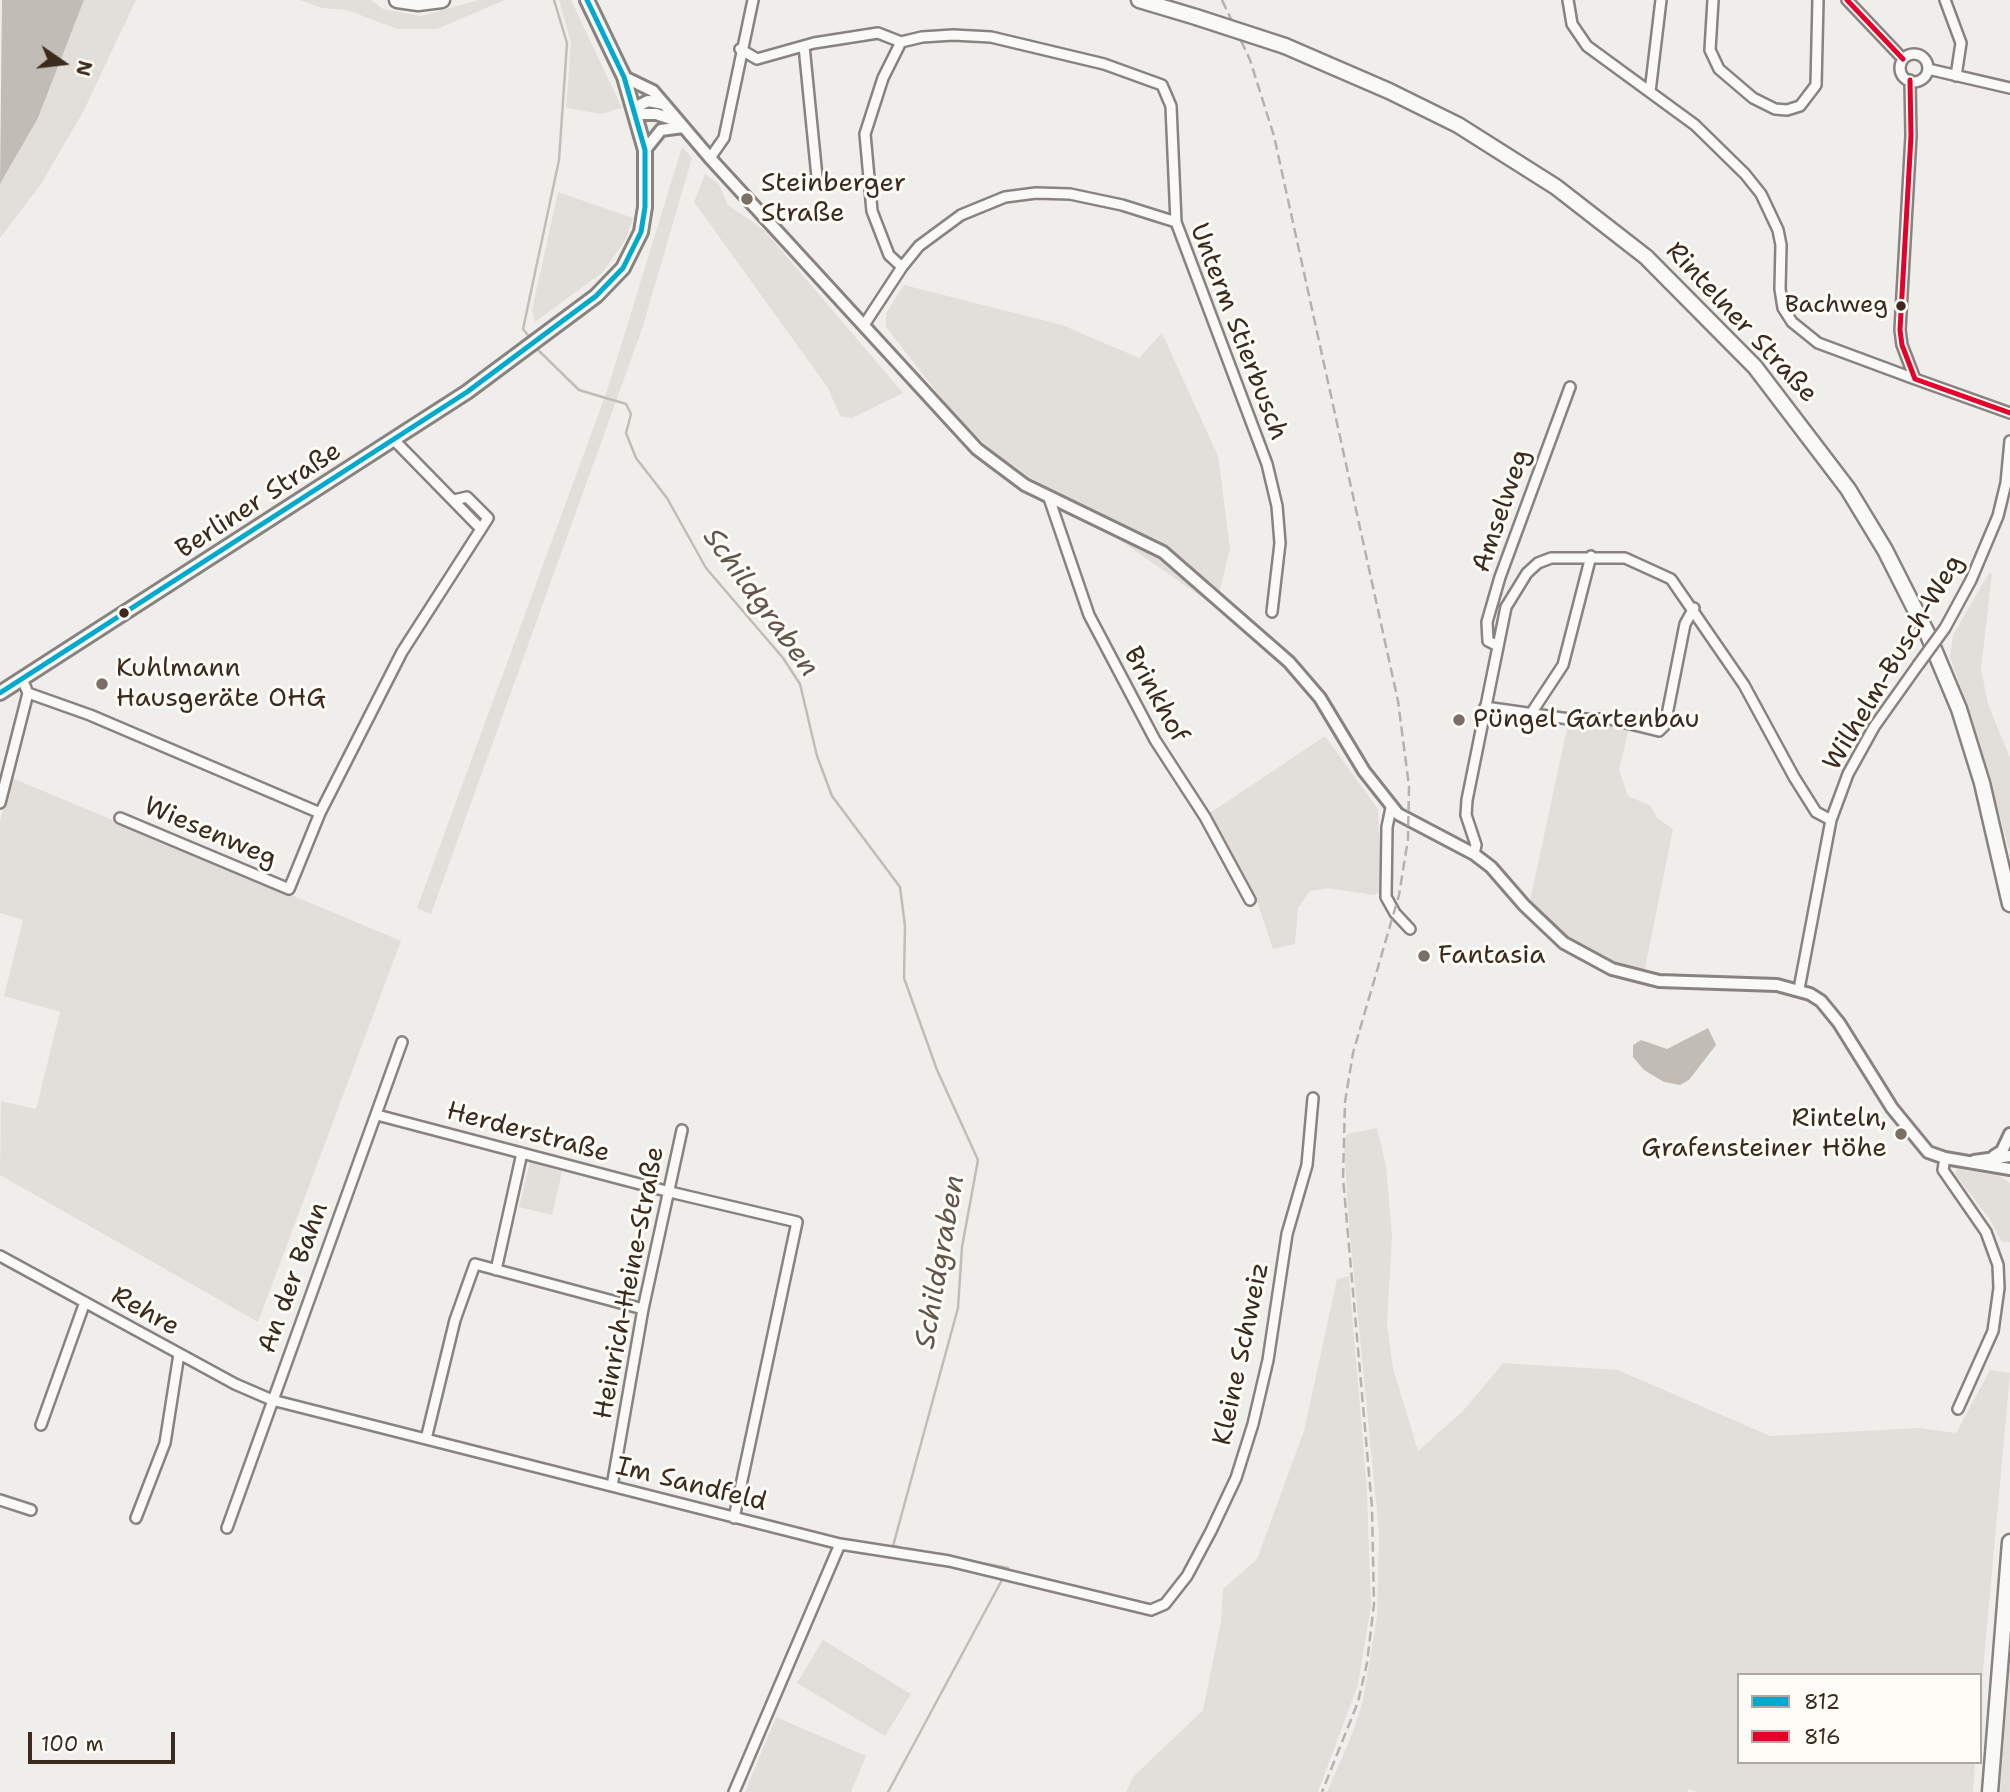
<!DOCTYPE html>
<html>
<head>
<meta charset="utf-8">
<style>
	body { margin:0 }
	#map { position:relative; width:2010px; height:1792px; overflow:hidden; background:#f0eeeb; font-family:"Shantell Sans",sans-serif }
	canvas { display:block }
	.legend { position:absolute; left:1737px; top:1673px; width:245px; height:91px; box-sizing:border-box; background:#fdfcf7; border:2px solid #afa8a0; margin:0; padding:9px 12px; list-style:none; font-size:21px; color:#3b2a1e }
	.legend li { display:flex; align-items:center; gap:14px; height:35px }
	.legend b { width:35px; border:2px solid #afa8a0 }
	.north { position:absolute; left:28px; top:28px; width:70px; height:70px; -webkit-text-stroke:5px #fdfcf7; paint-order:stroke; rotate:104deg; font-size:19px; font-weight:700; line-height:28px; text-align:center; color:#3b2a1e }
	.north::after { content:''; display:block; margin:auto; width:24px; height:32px; background:#3b2a1e; clip-path:polygon(50% 0,100% 100%,50% 72%,0 100%) }
	.scale { position:absolute; left:28px; top:1732px; width:147px; height:32px; box-sizing:border-box; border:4px solid #3b2a1e; border-top:0; padding-left:9px; font-size:21px; line-height:24px; white-space:nowrap; color:#3b2a1e; -webkit-text-stroke:5px #fdfcf7; paint-order:stroke }
</style>
</head>
<body>
<div id="map">
<canvas width="2010" height="1792"></canvas>
<ul class="legend">
<li><b style="height:9px;background:#00a9ce"></b>812</li>
<li><b style="height:9px;background:#e4002b"></b>816</li>
</ul>
<div class="north">N</div>
<div class="scale">100 m</div>
</div>
<script>
const c = document.querySelector('canvas').getContext('2d');
c.lineJoin = 'round';
function fillPath(path, color) { c.fillStyle = color; c.fill(path, 'evenodd'); }
const poly = rows => new Path2D(rows.map(r => 'M' + r).join(''));
function stroke(path, color, width, dash) { c.strokeStyle = color; c.lineWidth = width; c.lineCap = dash ? 'butt' : 'round'; c.setLineDash(dash || []); c.stroke(path); }
function write(font, color, halo, rows, align = 'center') {
  c.font = font + ' "Shantell Sans",sans-serif'; c.lineWidth = 6; c.setLineDash([]); c.textBaseline = 'middle'; c.strokeStyle = halo; c.fillStyle = color; for (const [text, x, y, turn = 0] of rows) {
    c.save(); c.translate(x, y); c.rotate((+turn || 0) * Math.PI / 180); c.textAlign = isNaN(turn) ? turn : align; if (halo) c.strokeText(text, 0, 0); c.fillText(text, 0, 0); c.restore();
  }
}
fillPath(poly([
	[682,147,692,158,642,329,431,914,417,908,608,388],
	[904,285,1062,325,1139,358,1162,333,1218,456,1230,548,1216,607,995,453,957,418,886,327,886,313]
]), '#e2deda');
fillPath(poly([
	[84,0,136,0,83,112,41,184,0,238,0,184,38,118],
	[300,0,371,0,383,9,421,16,478,0,505,0,437,29,397,29,347,10,322,8],
	[559,0,571,0,622,108,601,114,566,108,571,43],
	[705,174,718,183,728,205,764,230,903,393,852,418,840,416,828,388,694,202],
	[558,192,633,218,626,239,603,272,535,322,532,310],
	[1989,573,1992,574,1981,669,1988,704,2010,758,2010,853,1979,740,1950,657,1953,635],
	[1569,719,1630,724,1619,770,1628,796,1651,806,1657,818,1673,829,1643,978,1588,951,1555,926,1530,901],
	[1325,736,1378,809,1381,891,1374,895,1328,888,1310,891,1298,908,1295,944,1273,949,1255,895,1210,813],
	[12,778,401,941,258,1322,0,1175,1,1101,36,1109,60,1012,4,996,23,920,0,913,0,821],
	[1377,1128,1386,1166,1392,1236,1387,1324,1393,1368,1418,1451,1463,1411,1503,1363,1618,1370,1770,1436,1919,1428,1956,1433,1990,1370,2010,1373,1980,1703,1980,1675,1739,1675,1739,1762,1975,1762,1973,1792,1697,1792,1688,1789,1688,1792,1327,1792,1353,1732,1363,1700,1377,1617,1379,1533,1349,1225,1344,1143,1347,1134],
	[530,1162,562,1172,552,1215,519,1207],
	[1957,1169,2000,1176,2010,1183,2010,1242,2002,1242,1989,1218,1955,1174],
	[1349,1276,1367,1491,1371,1606,1358,1685,1318,1792,1126,1792,1133,1777,1203,1710,1221,1621,1223,1589,1257,1559,1304,1431,1337,1279],
	[823,1640,911,1694,885,1736,797,1683],
	[2010,1663,2010,1792,2000,1792],
	[776,1717,866,1756,851,1792,745,1792]
]), '#e2dfda');
fillPath(poly([
	[2,0,84,0,38,118,0,184],
	[1708,1028,1716,1045,1689,1080,1680,1085,1664,1082,1644,1070,1633,1057,1633,1045,1641,1040,1667,1049]
]), '#c2bcb6');
stroke(poly([
	[530,338,523,329,559,160,567,43,554,0],
	[535,347,579,390,626,404,631,414,626,433,636,458,667,498,706,568,783,658,800,684,817,756,832,796,900,887,905,926,904,978,937,1070,978,1160,962,1247,958,1308,893,1546,899,1547],
	[910,1549,1008,1568,1006,1571],
	[888,1792,1003,1578]
]), '#c2bcb6', 2.5);
const minor = poly([
	[1568,0,1572,24,1587,46,1695,125,1745,174,1761,194,1778,230,1781,245,1780,289,1783,308,1792,322,1818,343,1915,379],
	[1713,0,1710,50,1719,69,1753,98,1775,109,1787,110,1800,106,1816,85,1818,0],
	[1847,0,1903,59],
	[1945,0,1961,43,1956,76],
	[804,46,817,177],
	[740,49,757,59,814,43,878,33,901,42],
	'1900 68a14 14 0 1 1 28 0a14 14 0 1 1-28 0Z',
	[1928,69,2010,88],
	[1910,80,1911,136,1900,330,1902,345,1915,379,2010,413],
	[1650,92,1661,0],
	[710,158,724,138,753,0],
	[902,267,889,255,872,211,865,134,883,78,901,42,922,37,953,35,991,37,1104,64,1162,85,1171,106,1176,222],
	[864,325,902,267,919,246,961,215,1005,197,1036,193,1070,194,1122,205,1176,222,1267,464,1277,506,1280,543,1272,612],
	[1049,498,1089,615,1155,740,1205,817,1250,900],
	[454,500,467,497,488,518,481,529],
	[1945,628,1971,580,1998,516,2006,483,2010,441],
	[1498,646,1488,641,1487,622,1500,577,1570,387],
	[28,693,90,715,320,813,402,652,481,529,394,440],
	[1485,707,1569,719,1610,719,1659,731,1665,725,1685,624,1694,608],
	[1532,712,1563,665,1591,556],
	[0,803,28,693,22,679],
	[1391,808,1387,827,1386,897,1395,913,1410,929],
	[120,818,289,889,320,813],
	[1474,854,1476,845,1466,815,1467,800,1506,607,1527,573,1538,563,1551,558,1625,558,1671,579,1744,685,1794,777,1816,812,1831,820],
	[1799,989,1831,820,1848,774,1874,727,1918,665],
	[377,1115,670,1192,797,1222,734,1518],
	[1945,1158,1943,1170,1986,1232,1998,1265,1999,1288,1993,1331,1958,1409],
	[0,1256,235,1384,272,1400,840,1544,734,1792],
	[496,1270,522,1153],
	[41,1425,85,1302],
	[426,1439,455,1320,475,1264,643,1309],
	[612,1486,643,1309,682,1130],
	[0,1500,31,1510],
	[136,1518,165,1443,179,1354],
	[227,1528,402,1042],
	[840,1544,949,1561,1151,1610,1165,1604,1187,1576,1211,1531,1236,1478,1253,1424,1268,1360,1287,1234,1307,1165,1313,1098]
]);
const tertiary = poly([
	[624,77,653,91,710,158,977,449,1025,485,1163,552,1289,662,1320,698,1364,771,1398,814,1474,854,1491,867,1524,905,1564,943,1612,969,1659,981,1777,985,1810,994,1821,1001,1839,1023,1892,1108,1928,1152,1945,1158,2010,1169],
	[634,108,648,101,664,104],
	[636,114,656,114,674,120],
	[645,150,661,130,683,127],
	[1994,1156,2002,1151,2010,1134],
	[1974,1161,2010,1156]
]);
const secondary = poly([
	[0,693,467,392,596,296,623,268,641,232,645,207,645,150,624,77,587,0]
]);
const primary = poly([
	[397,0,418,3,442,0],
	[1139,0,1196,17],
	[1285,46,1389,91,1458,125,1556,187,1646,257,1755,367,1848,489,1885,550,1928,635,1959,709,1982,783,2010,904],
	[1990,1792,2010,1542]
]);
stroke(minor, '#88837f', 14);
stroke(tertiary, '#88837f', 16);
stroke(secondary, '#88837f', 18);
stroke(primary, '#88837f', 19);
stroke(minor, '#f9f9f7', 9);
stroke(tertiary, '#f9f9f7', 10);
stroke(secondary, '#f9f9f7', 12);
stroke(primary, '#f9f9f7', 14);
stroke(poly([
	[1222,0,1250,60,1274,136,1398,701,1409,786,1408,839,1399,895,1353,1053,1345,1102,1343,1178,1372,1508,1374,1604,1367,1663,1358,1702,1322,1792]
]), '#b4b2b0', 2.5, [10, 5]);
const minorBridge = poly([
	[1918,665,1945,628]
]);
const primaryBridge = poly([
	[1196,17,1285,46]
]);
stroke(minorBridge, '#88837f', 14, []);
stroke(primaryBridge, '#88837f', 19, []);
stroke(minorBridge, '#f9f9f7', 9);
stroke(primaryBridge, '#f9f9f7', 14);
stroke(poly([
	[0,693,467,392,596,296,623,268,641,232,645,207,645,150,624,77,587,0]
]), '#00a9ce', 5);
stroke(poly([
	[1847,0,1903,59],
	[1910,80,1911,136,1900,330,1902,345,1915,379,2010,413]
]), '#e4002b', 5);
for (const [x, y, r, color] of [
	[747,199,7,"#7a6f66"],
	[1901,306,6,"#3b2a1e"],
	[124,613,6,"#3b2a1e"],
	[102,684,7,"#7a6f66"],
	[1459,720,7,"#7a6f66"],
	[1424,956,7,"#7a6f66"],
	[1901,1134,7,"#7a6f66"]
]) { const dot = new Path2D(); dot.arc(x, y, r, 0, 2 * Math.PI); c.fillStyle = color; c.fill(dot); stroke(dot, '#fdfcf7', 2.5); }
write('24px', '#3b2a1e', '#fdfcf7', [
	["Bachweg",1888,306]
], 'right');
write('26px', '#3b2a1e', '#fdfcf7', [
	["Steinberger",761,184],
	["Straße",761,214],
	["Kuhlmann",116,669],
	["Hausgeräte OHG",116,699],
	["Püngel Gartenbau",1473,720],
	["Fantasia",1438,956],
	["Rinteln,",1887,1119,"right"],
	["Grafensteiner Höhe",1887,1149,"right"]
], 'left');
write('26px', '#3b2a1e', '#fdfcf7', [
	["Rintelner Straße",1741,323,47],
	["Unterm Stierbusch",1238,332,69],
	["Berliner Straße",259,501,-33],
	["Amselweg",1502,511,-71],
	["Wilhelm-Busch-Weg",1894,663,-59],
	["Brinkhof",1155,695,61],
	["Wiesenweg",210,833,23],
	["Herderstraße",528,1133,15],
	["An der Bahn",294,1278,-70],
	["Heinrich-Heine-Straße",630,1283,-79],
	["Rehre",145,1312,29],
	["Kleine Schweiz",1242,1354,-78],
	["Im Sandfeld",691,1485,14]
]);
write('italic 28px', '#63554b', '#fdfcf7', [
	["Schildgraben",760,603,54],
	["Schildgraben",941,1262,-80]
]);
</script>
</body>
</html>
